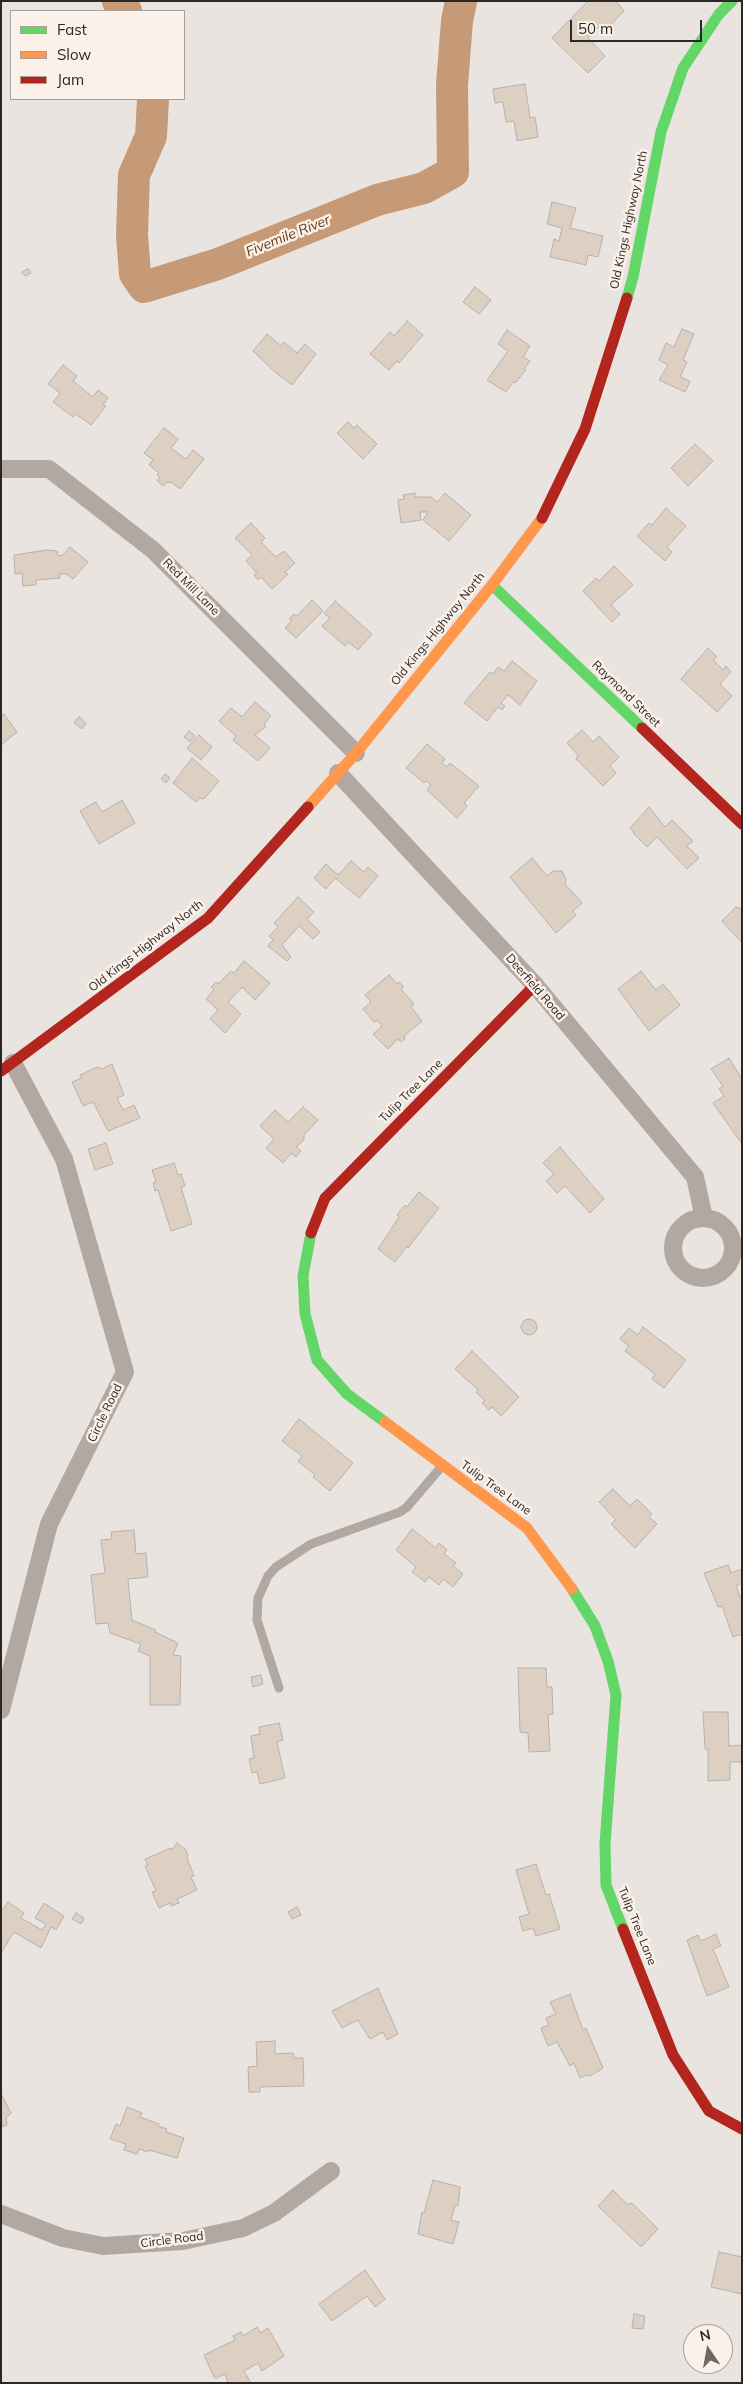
<!DOCTYPE html>
<html>
<head>
<meta charset="utf-8">
<style>
	body { margin:0 }
	#map { position:relative; width:743px; height:2384px; overflow:hidden; background:#eae4e0; font-family:Mulish,sans-serif }
	canvas { display:block }
	.frame { position:absolute; inset:0; border:2px solid #2b2724; pointer-events:none }
	.legend { position:absolute; left:10px; top:10px; width:175px; height:90px; box-sizing:border-box; background:#fcf1e8; border:1px solid #a8a09a; margin:0; padding:6px 9px; list-style:none; font-size:15px; color:#2b2724 }
	.legend li { display:flex; align-items:center; gap:10px; height:25px }
	.legend b { width:25px; border:1px solid #a8a09a }
	.north { position:absolute; left:683px; top:2324px; width:50px; height:50px; box-sizing:border-box; background:#fcf1e8; border:1px solid #a8a09a; border-radius:50%; rotate:348deg; font-size:14px; font-weight:700; line-height:20px; text-align:center; color:#2b2724 }
	.north::after { content:''; display:block; margin:auto; width:18px; height:22px; background:#6e6966; clip-path:polygon(50% 0,100% 100%,50% 72%,0 100%) }
	.scale { position:absolute; left:570px; top:20px; width:132px; height:22px; box-sizing:border-box; border:2px solid #2b2724; border-top:0; padding-left:6px; font-size:15px; line-height:18px; white-space:nowrap; color:#2b2724; -webkit-text-stroke:4px #fcf1e8; paint-order:stroke }
</style>
</head>
<body>
<div id="map">
<canvas width="743" height="2384"></canvas>
<div class="frame"></div>
<ul class="legend">
<li><b style="height:6px;background:#63d668"></b>Fast</li>
<li><b style="height:6px;background:#ff974d"></b>Slow</li>
<li><b style="height:6px;background:#b3261e"></b>Jam</li>
</ul>
<div class="north">N</div>
<div class="scale">50 m</div>
</div>
<script>
const c = document.querySelector('canvas').getContext('2d');
c.lineJoin = 'round';
const poly = rows => new Path2D(rows.map(r => 'M' + r).join(''));
function stroke(path, color, width, dash) { c.strokeStyle = color; c.lineWidth = width; c.lineCap = dash ? 'butt' : 'round'; c.setLineDash(dash || []); c.stroke(path); }
function fillPath(path, color) { c.fillStyle = color; c.fill(path, 'evenodd'); }
function write(font, color, halo, rows, align = 'center') {
  c.font = font + ' Mulish,sans-serif'; c.lineWidth = 5; c.setLineDash([]); c.textBaseline = 'middle'; c.strokeStyle = halo; c.fillStyle = color; for (const [text, x, y, turn = 0] of rows) {
    c.save(); c.translate(x, y); c.rotate((+turn || 0) * Math.PI / 180); c.textAlign = isNaN(turn) ? turn : align; if (halo) c.strokeText(text, 0, 0); c.fillText(text, 0, 0); c.restore();
  }
}
stroke(poly([
	[118,1,126,11],
	[153,99,151,136,134,175,132,235,135,274,144,287,218,264,377,200,424,188,453,172,452,85,457,21,461,1]
]), '#c69a76', 32);
const building = poly([
	[588,1,616,1,624,11,607,29,602,24,588,38,605,56,588,73,552,38,588,1],
	[525,84,530,118,535,117,538,137,517,141,514,121,506,122,503,102,495,103,493,89,525,84],
	[552,202,576,208,570,228,603,236,598,257,588,255,586,265,550,257,554,239,559,241,562,228,547,224,552,202],
	[28,269,31,273,25,276,22,272,28,269],
	[475,287,491,300,479,314,463,302,475,287],
	[407,321,423,335,399,363,397,361,389,370,370,354,390,332,394,336,407,321],
	[682,329,694,334,683,360,687,362,680,377,690,381,685,392,659,380,668,365,659,360,666,343,674,347,682,329],
	[507,330,530,346,523,357,530,361,524,369,526,370,515,383,513,382,506,392,487,380,508,351,498,344,507,330],
	[267,334,281,346,284,342,297,353,305,344,316,354,292,385,275,372,253,351,267,334],
	[63,365,77,376,73,381,93,397,98,390,108,398,103,405,106,406,91,425,76,414,73,417,53,402,60,393,48,384,63,365],
	[348,422,354,428,357,425,377,444,363,459,337,433,348,422],
	[164,428,178,439,171,448,186,459,193,450,204,459,180,489,171,482,169,483,167,482,164,486,157,481,160,477,157,475,159,473,149,465,153,460,144,453,164,428],
	[695,444,713,461,688,486,671,468,695,444],
	[415,493,415,497,431,497,437,502,445,493,471,515,449,541,423,520,428,512,420,512,421,520,401,523,398,500,404,499,403,495,415,493],
	[666,508,686,526,667,547,672,552,665,561,637,536,649,523,652,525,666,508],
	[251,523,265,538,261,542,276,557,284,551,295,563,285,572,288,574,272,589,261,577,258,580,254,575,257,573,246,561,252,555,235,538,251,523],
	[70,547,88,562,73,579,66,574,59,574,60,578,36,580,36,585,23,586,22,573,15,574,14,555,47,550,57,551,58,556,63,555,70,547],
	[614,566,633,585,611,605,620,614,612,622,583,591,596,578,599,581,614,566],
	[312,600,323,611,296,638,285,628,292,620,289,619,294,614,297,616,312,600],
	[335,601,372,634,358,650,348,642,345,646,322,626,330,618,324,613,335,601],
	[708,648,717,657,713,660,723,670,726,666,731,672,720,684,732,696,717,712,681,679,708,648],
	[512,661,537,681,520,705,508,695,501,703,505,706,502,710,498,707,487,721,464,703,490,672,493,674,498,667,504,671,512,661],
	[255,702,271,716,264,724,266,726,264,728,255,735,270,748,258,761,233,740,236,736,219,721,231,708,242,717,255,702],
	[4,714,17,732,1,745,1,716,4,714],
	[79,717,86,723,82,729,74,723,79,717],
	[582,730,593,742,599,736,619,757,610,766,616,773,603,786,576,759,578,755,567,743,582,730],
	[189,731,195,736,190,742,184,737,189,731],
	[199,735,212,747,201,760,187,748,199,735],
	[427,744,445,759,442,763,447,767,450,763,479,786,464,803,467,806,457,818,427,790,431,785,426,781,424,783,406,768,427,744],
	[192,758,219,781,204,799,199,798,196,802,173,783,192,758],
	[165,774,170,778,166,783,161,779,165,774],
	[122,800,135,823,99,844,80,811,96,802,102,812,122,800],
	[649,807,665,827,672,820,693,841,687,846,699,858,687,869,657,837,647,847,633,833,634,832,630,828,649,807],
	[532,858,547,876,553,871,562,871,566,879,565,884,582,903,573,911,576,915,556,933,510,877,532,858],
	[351,861,364,872,368,867,378,876,359,898,335,878,326,889,314,878,326,864,338,875,351,861],
	[298,897,314,912,307,919,320,932,313,939,299,926,282,945,291,957,287,961,268,946,273,940,269,936,278,927,274,923,298,897],
	[736,907,742,909,742,943,722,921,736,907],
	[244,961,270,983,255,1000,242,987,228,1002,241,1014,225,1033,210,1019,218,1010,206,999,214,990,211,987,216,982,218,984,231,971,234,973,244,961],
	[641,971,656,990,663,984,680,1005,649,1031,618,989,641,971],
	[389,975,397,984,399,982,404,987,401,989,414,1004,411,1007,422,1021,404,1036,405,1039,401,1042,398,1039,388,1049,373,1034,382,1026,377,1020,374,1022,363,1009,371,1002,365,995,389,975],
	[729,1058,742,1079,742,1144,713,1103,724,1096,719,1089,723,1086,711,1069,729,1058],
	[112,1064,124,1095,117,1098,123,1110,134,1105,140,1118,108,1131,93,1102,83,1106,72,1082,82,1078,80,1075,97,1067,102,1069,112,1064],
	[303,1107,318,1120,304,1135,304,1140,296,1147,301,1151,296,1157,291,1153,283,1163,266,1148,274,1139,260,1126,275,1110,288,1122,303,1107],
	[106,1143,113,1164,95,1170,88,1149,106,1143],
	[560,1147,604,1199,590,1213,565,1186,557,1193,546,1181,554,1174,543,1163,560,1147],
	[174,1163,178,1175,181,1174,185,1186,181,1187,192,1224,171,1231,158,1190,155,1191,153,1183,156,1182,152,1170,174,1163],
	[419,1192,439,1208,408,1248,407,1246,395,1262,378,1249,399,1217,397,1215,405,1205,407,1207,419,1192],
	'521 1327a8 8 0 1 1 16 0a8 8 0 1 1-16 0Z',
	[643,1327,686,1360,664,1388,652,1379,655,1374,625,1351,629,1346,620,1339,629,1328,638,1335,643,1327],
	[472,1351,519,1397,501,1416,492,1407,489,1410,482,1403,485,1401,476,1392,478,1390,455,1369,472,1351],
	[299,1419,353,1463,330,1491,313,1477,315,1475,298,1461,302,1456,282,1441,299,1419],
	[613,1489,630,1506,637,1499,652,1514,649,1517,657,1524,635,1548,611,1524,616,1520,599,1502,613,1489],
	[412,1529,436,1548,439,1543,447,1550,444,1554,456,1563,453,1566,463,1574,453,1587,443,1579,439,1585,429,1577,425,1582,412,1572,416,1567,396,1550,412,1529],
	[134,1530,136,1554,146,1553,148,1577,128,1579,132,1620,156,1630,155,1632,178,1643,173,1655,181,1656,180,1705,150,1705,150,1656,138,1651,141,1644,110,1633,108,1623,96,1624,91,1575,105,1573,101,1540,112,1539,111,1532,134,1530],
	[728,1565,731,1573,742,1569,742,1583,736,1586,742,1601,742,1634,733,1637,722,1606,718,1607,704,1573,728,1565],
	[518,1668,546,1668,547,1687,552,1687,553,1714,548,1715,550,1751,529,1752,528,1733,520,1732,518,1668],
	[261,1675,263,1684,253,1687,251,1677,261,1675],
	[703,1712,728,1712,729,1746,742,1745,742,1762,730,1762,730,1780,708,1781,708,1749,705,1749,703,1712],
	[279,1723,283,1740,277,1742,285,1778,260,1784,257,1772,252,1773,249,1759,254,1758,251,1736,260,1734,259,1727,279,1723],
	[177,1843,185,1849,188,1855,187,1858,194,1876,191,1877,197,1890,177,1899,179,1903,171,1906,170,1903,159,1908,152,1892,156,1891,145,1866,148,1865,145,1859,171,1848,172,1850,177,1843],
	[536,1864,546,1895,549,1894,560,1929,536,1936,533,1928,523,1931,519,1917,529,1914,516,1870,536,1864],
	[8,1902,24,1913,21,1918,42,1930,46,1924,35,1918,44,1903,64,1916,56,1930,51,1927,41,1948,14,1932,1,1953,1,1912,8,1902],
	[297,1907,301,1915,292,1919,288,1912,297,1907],
	[76,1913,84,1918,81,1924,72,1919,76,1913],
	[716,1934,721,1946,713,1949,729,1987,707,1996,687,1940,698,1935,701,1941,716,1934],
	[378,1988,398,2034,387,2040,383,2032,370,2039,358,2020,342,2028,332,2011,378,1988],
	[570,1994,583,2030,586,2028,603,2068,590,2076,587,2075,580,2078,574,2063,570,2066,557,2042,548,2046,541,2028,549,2025,546,2018,556,2014,550,2002,570,1994],
	[275,2041,275,2054,293,2053,294,2058,303,2058,304,2086,260,2087,260,2092,249,2092,248,2067,257,2066,256,2042,275,2041],
	[1,2094,11,2113,6,2118,7,2125,2,2127,1,2094],
	[127,2107,142,2113,140,2117,159,2124,158,2126,167,2129,166,2132,184,2138,177,2158,149,2150,148,2152,139,2149,137,2154,124,2150,126,2144,110,2139,116,2124,120,2126,127,2107],
	[433,2180,460,2187,458,2206,455,2205,451,2220,459,2222,453,2244,418,2234,422,2212,424,2213,433,2180],
	[613,2190,628,2205,630,2203,633,2204,658,2229,642,2246,640,2246,598,2206,613,2190],
	[719,2252,742,2257,742,2294,711,2287,719,2252],
	[365,2270,385,2299,375,2307,367,2296,332,2321,319,2304,365,2270],
	[634,2314,645,2316,643,2329,632,2328,634,2314],
	[257,2327,260,2333,268,2328,284,2356,262,2371,258,2363,244,2371,251,2383,228,2383,225,2374,216,2378,214,2377,204,2355,235,2340,233,2336,241,2332,243,2336,257,2327]
]);
fillPath(building, '#decfc3');
stroke(building, '#b6b1ae', 1);
stroke(poly([
	[279,1688,257,1620,258,1598,268,1576,276,1567,311,1544,400,1512,407,1507,442,1466]
]), '#b2a8a2', 9);
stroke(poly([
	[1,469,49,469,153,550,356,753],
	[338,773,535,985,695,1177,704,1218],
	'673 1248a30 30 0 1 1 60 0a30 30 0 1 1-60 0Z',
	[1,1710,49,1524,125,1372,64,1159,13,1063],
	[1,2214,63,2238,103,2246,183,2241,243,2228,274,2213,331,2171]
]), '#b2a8a2', 18);
stroke(poly([
	[627,298,633,277,661,132,683,68,719,14,732,1],
	[492,585,642,728],
	[311,1233,303,1276,305,1314,317,1360,347,1394,385,1422],
	[572,1589,595,1626,608,1661,616,1695,605,1844,606,1885,623,1929]
]), '#63d668', 11);
stroke(poly([
	[308,807,356,753,492,585,542,518],
	[385,1422,527,1528,572,1589]
]), '#ff974d', 11);
stroke(poly([
	[542,518,585,429,627,298],
	[642,728,742,824],
	[1,1071,208,918,308,807],
	[311,1233,325,1198,535,985],
	[623,1929,673,2055,709,2111,742,2129]
]), '#b3261e', 11);
write('12px', '#2b2724', '#fcf1e8', [
	["Old Kings Highway North",629,220,-78],
	["Red Mill Lane",191,587,45],
	["Old Kings Highway North",438,629,-51],
	["Raymond Street",626,694,44],
	["Old Kings Highway North",146,946,-38],
	["Deerfield Road",535,987,49],
	["Tulip Tree Lane",411,1091,-45],
	["Circle Road",105,1413,-64],
	["Tulip Tree Lane",496,1488,36],
	["Tulip Tree Lane",637,1926,68],
	["Circle Road",172,2240,-7]
]);
write('italic 14px', '#633a14', '#fcf1e8', [
	["Fivemile River",288,236,-22]
]);
</script>
</body>
</html>
